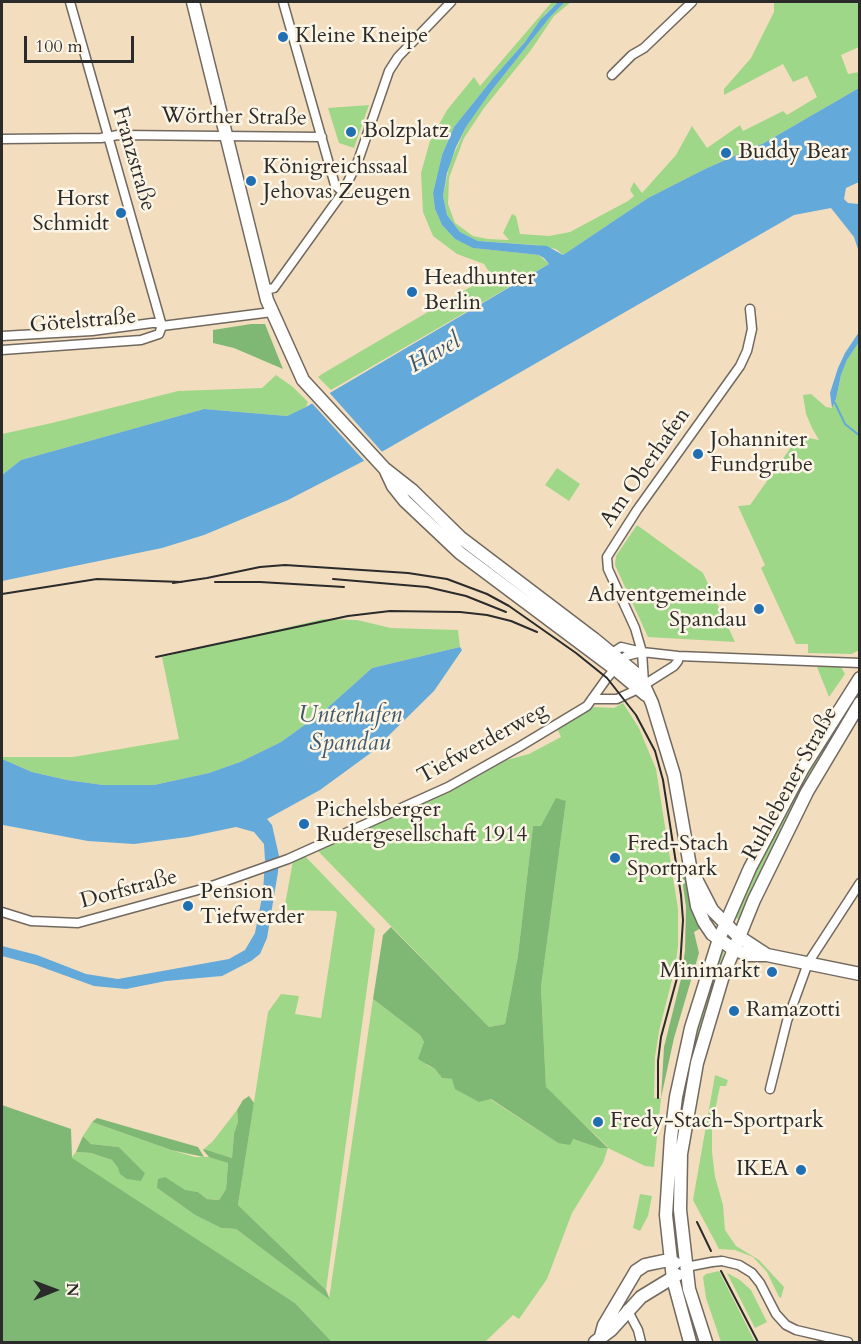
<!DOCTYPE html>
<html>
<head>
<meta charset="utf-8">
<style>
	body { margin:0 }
	#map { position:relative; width:861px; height:1344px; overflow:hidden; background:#f3ddbf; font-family:Cardo,serif }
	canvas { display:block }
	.frame { position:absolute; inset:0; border:3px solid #2b2b2b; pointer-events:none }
	.north { position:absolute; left:24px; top:1260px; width:60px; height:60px; -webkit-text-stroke:4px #fcf5e5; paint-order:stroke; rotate:89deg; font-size:16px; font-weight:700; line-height:24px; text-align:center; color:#2b2b2b }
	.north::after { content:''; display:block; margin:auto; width:21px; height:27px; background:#2b2b2b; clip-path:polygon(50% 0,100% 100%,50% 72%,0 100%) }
	.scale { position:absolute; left:24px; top:36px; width:110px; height:27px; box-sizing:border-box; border:3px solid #2b2b2b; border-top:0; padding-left:8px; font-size:18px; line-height:21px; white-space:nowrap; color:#2b2b2b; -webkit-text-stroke:4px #fcf5e5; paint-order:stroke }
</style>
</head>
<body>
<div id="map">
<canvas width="861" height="1344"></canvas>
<div class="frame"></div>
<div class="north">N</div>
<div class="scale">100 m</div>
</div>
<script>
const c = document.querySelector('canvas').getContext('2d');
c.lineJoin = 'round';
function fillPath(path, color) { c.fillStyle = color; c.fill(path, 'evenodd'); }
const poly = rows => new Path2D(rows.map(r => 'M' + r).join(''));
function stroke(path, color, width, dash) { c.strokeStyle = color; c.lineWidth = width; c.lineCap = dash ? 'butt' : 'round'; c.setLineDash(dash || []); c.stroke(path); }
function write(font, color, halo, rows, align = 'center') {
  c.font = font + ' Cardo,serif'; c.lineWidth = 5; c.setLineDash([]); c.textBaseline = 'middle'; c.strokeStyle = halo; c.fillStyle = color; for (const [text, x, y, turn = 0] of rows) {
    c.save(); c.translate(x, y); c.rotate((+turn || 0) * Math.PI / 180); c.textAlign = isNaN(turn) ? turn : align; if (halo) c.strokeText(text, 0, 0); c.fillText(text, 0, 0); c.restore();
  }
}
fillPath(poly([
	[552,2,558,2,546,13,525,42,494,77,454,127,442,155,433,193,435,209,442,225,455,239,474,248,539,255,549,264,331,390,318,377,322,374,491,275,484,264,457,254,433,236,423,212,421,173,430,141,447,110,474,77,480,86],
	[565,2,571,2,554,16,531,50,484,108,464,138,449,178,448,204,455,223,473,236,488,239,509,240,503,233,512,214,516,216,520,234,549,236,570,232,628,201,634,196,630,190,634,182,642,193,676,155,692,126,707,148,740,125,743,131,783,111,787,115,817,97,807,76,793,82,783,64,724,95,724,89,751,58,774,12,774,2,859,2,859,47,841,55,848,74,859,72,859,88,764,143,705,169,648,198,563,255,556,249,537,245,478,241,460,232,447,215,443,196,450,163,466,127,492,90,550,17],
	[369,105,354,148,339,143,328,108],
	[859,342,859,650,852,654,808,653,808,644,796,644,761,568,765,565,738,506,750,505,799,436,819,440,812,428,806,414,803,395,811,394,826,407,832,408,836,399,841,375,847,360],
	[276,375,293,387,308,402,306,407,287,416,204,409,21,460,2,475,2,434,52,423,178,391,262,388],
	[557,468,580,484,569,501,545,485],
	[637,525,703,573,735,642,648,637,615,565,616,556],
	[323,619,357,620,391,628,458,630,460,647,372,668,324,711,281,742,240,762,209,773,154,785,103,785,67,780,32,772,2,759,2,757,73,757,179,739,162,657],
	[817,667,841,667,845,674,829,697],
	[859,685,859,697,847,717,740,922,736,917,754,877,756,867,794,793],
	[623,703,639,728,656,769,678,909,678,946,675,968,659,1031,655,1057,654,1098,661,1098,654,1167,645,1166,608,1148,603,1163,572,1213,547,1279,519,1319,513,1315,485,1342,332,1342,295,1303,71,1158,76,1152,91,1153,112,1160,118,1168,145,1173,119,1147,91,1144,83,1136,92,1122,171,1150,195,1157,212,1157,228,1163,226,1189,219,1200,207,1199,198,1192,157,1188,195,1215,221,1228,236,1229,329,1299,373,999,420,1035,424,1042,427,1065,435,1069,442,1078,452,1079,490,1099,558,1143,573,1139,599,1148,608,1147,546,1088,541,987,566,801,541,827,533,826,518,955,505,1024,489,1027,318,851,450,792,507,760,529,754,561,737,557,728,594,707,614,708],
	[305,856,375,929,326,1290,238,1205,268,1012,281,994,299,996,295,1014,321,1018,337,913,335,911,284,910,293,861],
	[720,950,724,952,723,955,702,1022,691,1067,679,1248,675,1248,671,1187,672,1155,688,1058],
	[715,1075,728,1080,726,1086,720,1086,712,1125,712,1152,715,1177,723,1205,725,1230,736,1246,759,1260,784,1287,781,1298,779,1297,767,1272,753,1257,735,1250,719,1249,693,1200],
	[237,1110,238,1122,234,1133,232,1158,204,1149,213,1141],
	[640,1194,652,1196,648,1216,640,1231,633,1228],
	[719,1271,755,1342,721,1342,706,1298,703,1277,706,1274],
	[727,1273,740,1280,751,1290,767,1322,755,1328]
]), '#9fd788');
fillPath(poly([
	[251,324,265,324,283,369,234,348,213,343,213,330],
	[556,798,566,801,541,987,546,1087,608,1148,599,1148,573,1139,570,1145,558,1143,491,1099,479,1102,455,1089,452,1079,442,1078,435,1069,418,1059,424,1042,420,1035,373,999,383,935,391,927,489,1027,505,1024,518,955,533,826,541,826],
	[686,870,692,908,701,928,694,932,699,953,674,1038,661,1098,664,1047,681,979,685,951,686,907,681,871],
	[249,1096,254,1103,238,1205,326,1290,330,1300,236,1229,221,1228,195,1215,157,1188,158,1179,165,1177,185,1190,198,1192,207,1199,219,1200,226,1189,228,1163,209,1157,203,1150,204,1149,232,1158,234,1133,238,1122,237,1110,243,1100],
	[2,1105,71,1129,72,1158,295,1303,332,1342,2,1342],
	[97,1118,198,1147,204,1157,171,1150,92,1122],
	[83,1136,91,1144,119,1147,145,1173,141,1181,127,1179,120,1174,118,1168,112,1160,91,1153,76,1152]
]), '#7fb874');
fillPath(poly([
	[558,2,565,2,550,17,492,90,466,127,456,147,447,173,443,196,447,215,460,232,478,241,547,246,563,255,648,198,705,169,764,143,859,88,859,182,846,188,844,199,848,203,859,204,859,252,854,237,831,208,794,215,385,450,288,500,204,535,162,548,2,581,2,475,21,460,204,409,287,416,306,407,549,264,544,258,539,255,473,248,455,239,442,225,435,209,433,193,442,155,454,127,494,77,525,42,541,19],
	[859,332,859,342,847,360,841,375,836,399,832,408,830,393,838,368,845,353],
	[460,647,462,650,434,691,372,752,320,790,267,819,272,825,279,856,278,872,267,938,260,954,251,961,222,976,166,981,126,989,94,986,36,965,2,956,2,946,37,955,86,974,118,979,229,959,245,950,255,933,263,892,265,860,264,844,254,832,236,827,188,837,134,844,88,841,3,825,2,759,32,772,67,780,103,785,154,785,209,773,240,762,281,742,324,711,372,668]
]), '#63a9d9');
fillPath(poly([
	[327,390,384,454,367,464,310,401]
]), '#f3ddbf');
stroke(poly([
	[835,403,845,424,860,436]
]), '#63a9d9', 2);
const street = poly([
	[70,2,162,326],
	[283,2,335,185,343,192],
	[612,75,632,55,644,48,692,2],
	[2,139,101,138,118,135,322,137],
	[265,290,274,288,343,192,358,161,389,71,398,57,451,2],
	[2,336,92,331,152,323,157,323,162,326,272,312],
	[2,350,141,340,159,334,162,326],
	[612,656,612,653,621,647,642,652,678,656,860,663],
	[644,683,642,652,635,628,608,569,607,557,637,510,740,366,747,351,752,329,750,309],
	[592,699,617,699,636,690,674,666,678,661,678,656],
	[2,912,31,921,78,923,209,887,288,859,448,787,519,747,587,706,607,678,626,656,642,652],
	[770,1089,787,1021,808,963,860,883],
	[722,1261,739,1265,752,1273,760,1283,776,1314,786,1325,796,1330,848,1342],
	[686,1267,712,1262],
	[627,1309,638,1330,641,1342]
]);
const secondary = poly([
	[193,2,267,300,303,380,385,469,413,491,461,538,594,639,640,677,652,703,674,775,697,906,704,922,712,934,733,949,748,955,767,955,860,974],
	[386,471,393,486,405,501,460,553,615,669,646,695],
	[695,877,712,910,738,936,767,955],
	[601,1336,604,1325,636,1271,645,1265,654,1263,669,1260,675,1263],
	[595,1342,611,1330,641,1297,677,1275],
	[690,1342,673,1279,666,1215,671,1137,676,1097,691,1028,719,939,750,868,803,768,860,678],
	[706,1342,689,1289,680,1210,681,1154,697,1063,722,979,754,900,807,792,860,703]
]);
stroke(street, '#71695f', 11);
stroke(secondary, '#71695f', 15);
stroke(street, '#fff', 8);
stroke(secondary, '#fff', 12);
stroke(poly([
	[333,579,427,587,466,596,506,612],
	[215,582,260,582,344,587],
	[173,583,207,578,260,567,285,565,408,573,447,579,487,594,509,606,576,653,607,678,636,715,655,751,663,780,681,895,683,920,680,967,661,1037,658,1061,658,1098],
	[2,594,97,579,182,582],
	[156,657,348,616,390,611,460,612,487,615,511,621,537,632],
	[697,1222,711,1251],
	[721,1271,758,1342]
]), '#2b2b2b', 2);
const streetBridge = poly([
	[712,1262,722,1261]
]);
stroke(streetBridge, '#71695f', 11, []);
stroke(streetBridge, '#fff', 8);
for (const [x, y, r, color] of [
	[283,37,6,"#1f6fb2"],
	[351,132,6,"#1f6fb2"],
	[726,153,6,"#1f6fb2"],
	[251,181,6,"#1f6fb2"],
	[121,213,6,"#1f6fb2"],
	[412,292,6,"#1f6fb2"],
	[698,454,6,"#1f6fb2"],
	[759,609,6,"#1f6fb2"],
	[304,824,6,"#1f6fb2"],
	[615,858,6,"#1f6fb2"],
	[188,906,6,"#1f6fb2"],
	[772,972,6,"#1f6fb2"],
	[734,1011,6,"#1f6fb2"],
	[598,1122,6,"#1f6fb2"],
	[801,1170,6,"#1f6fb2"]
]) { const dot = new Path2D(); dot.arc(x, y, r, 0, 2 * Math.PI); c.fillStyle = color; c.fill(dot); stroke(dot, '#fcf5e5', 2); }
write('22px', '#2b2b2b', '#fcf5e5', [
	["Kleine Kneipe",295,37],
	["Bolzplatz",363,132],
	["Buddy Bear",738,153],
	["Königreichssaal",263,168],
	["Jehovas Zeugen",263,193],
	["Horst",109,200,"right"],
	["Schmidt",109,225,"right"],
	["Headhunter",424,279],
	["Berlin",424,304],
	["Johanniter",710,441],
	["Fundgrube",710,466],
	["Adventgemeinde",747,596,"right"],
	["Spandau",747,621,"right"],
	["Pichelsberger",316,811],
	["Rudergesellschaft 1914",316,836],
	["Fred-Stach",627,845],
	["Sportpark",627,870],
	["Pension",200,893],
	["Tiefwerder",200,918],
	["Minimarkt",760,972,"right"],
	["Ramazotti",746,1011],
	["Fredy-Stach-Sportpark",610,1122],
	["IKEA",789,1170,"right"]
], 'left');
write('22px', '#2b2b2b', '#fcf5e5', [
	["Wörther Straße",234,118,1],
	["Franzstraße",133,159,74],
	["Götelstraße",83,322,-5],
	["Am Oberhafen",646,468,-55],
	["Tiefwerderweg",483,744,-29],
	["Ruhlebener Straße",791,784,-61],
	["Dorfstraße",129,890,-15]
]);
write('italic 24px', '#3f5768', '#fcf5e5', [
	["Havel",435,354,-30],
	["Unterhafen",350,716],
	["Spandau",350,744]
]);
</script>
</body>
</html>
